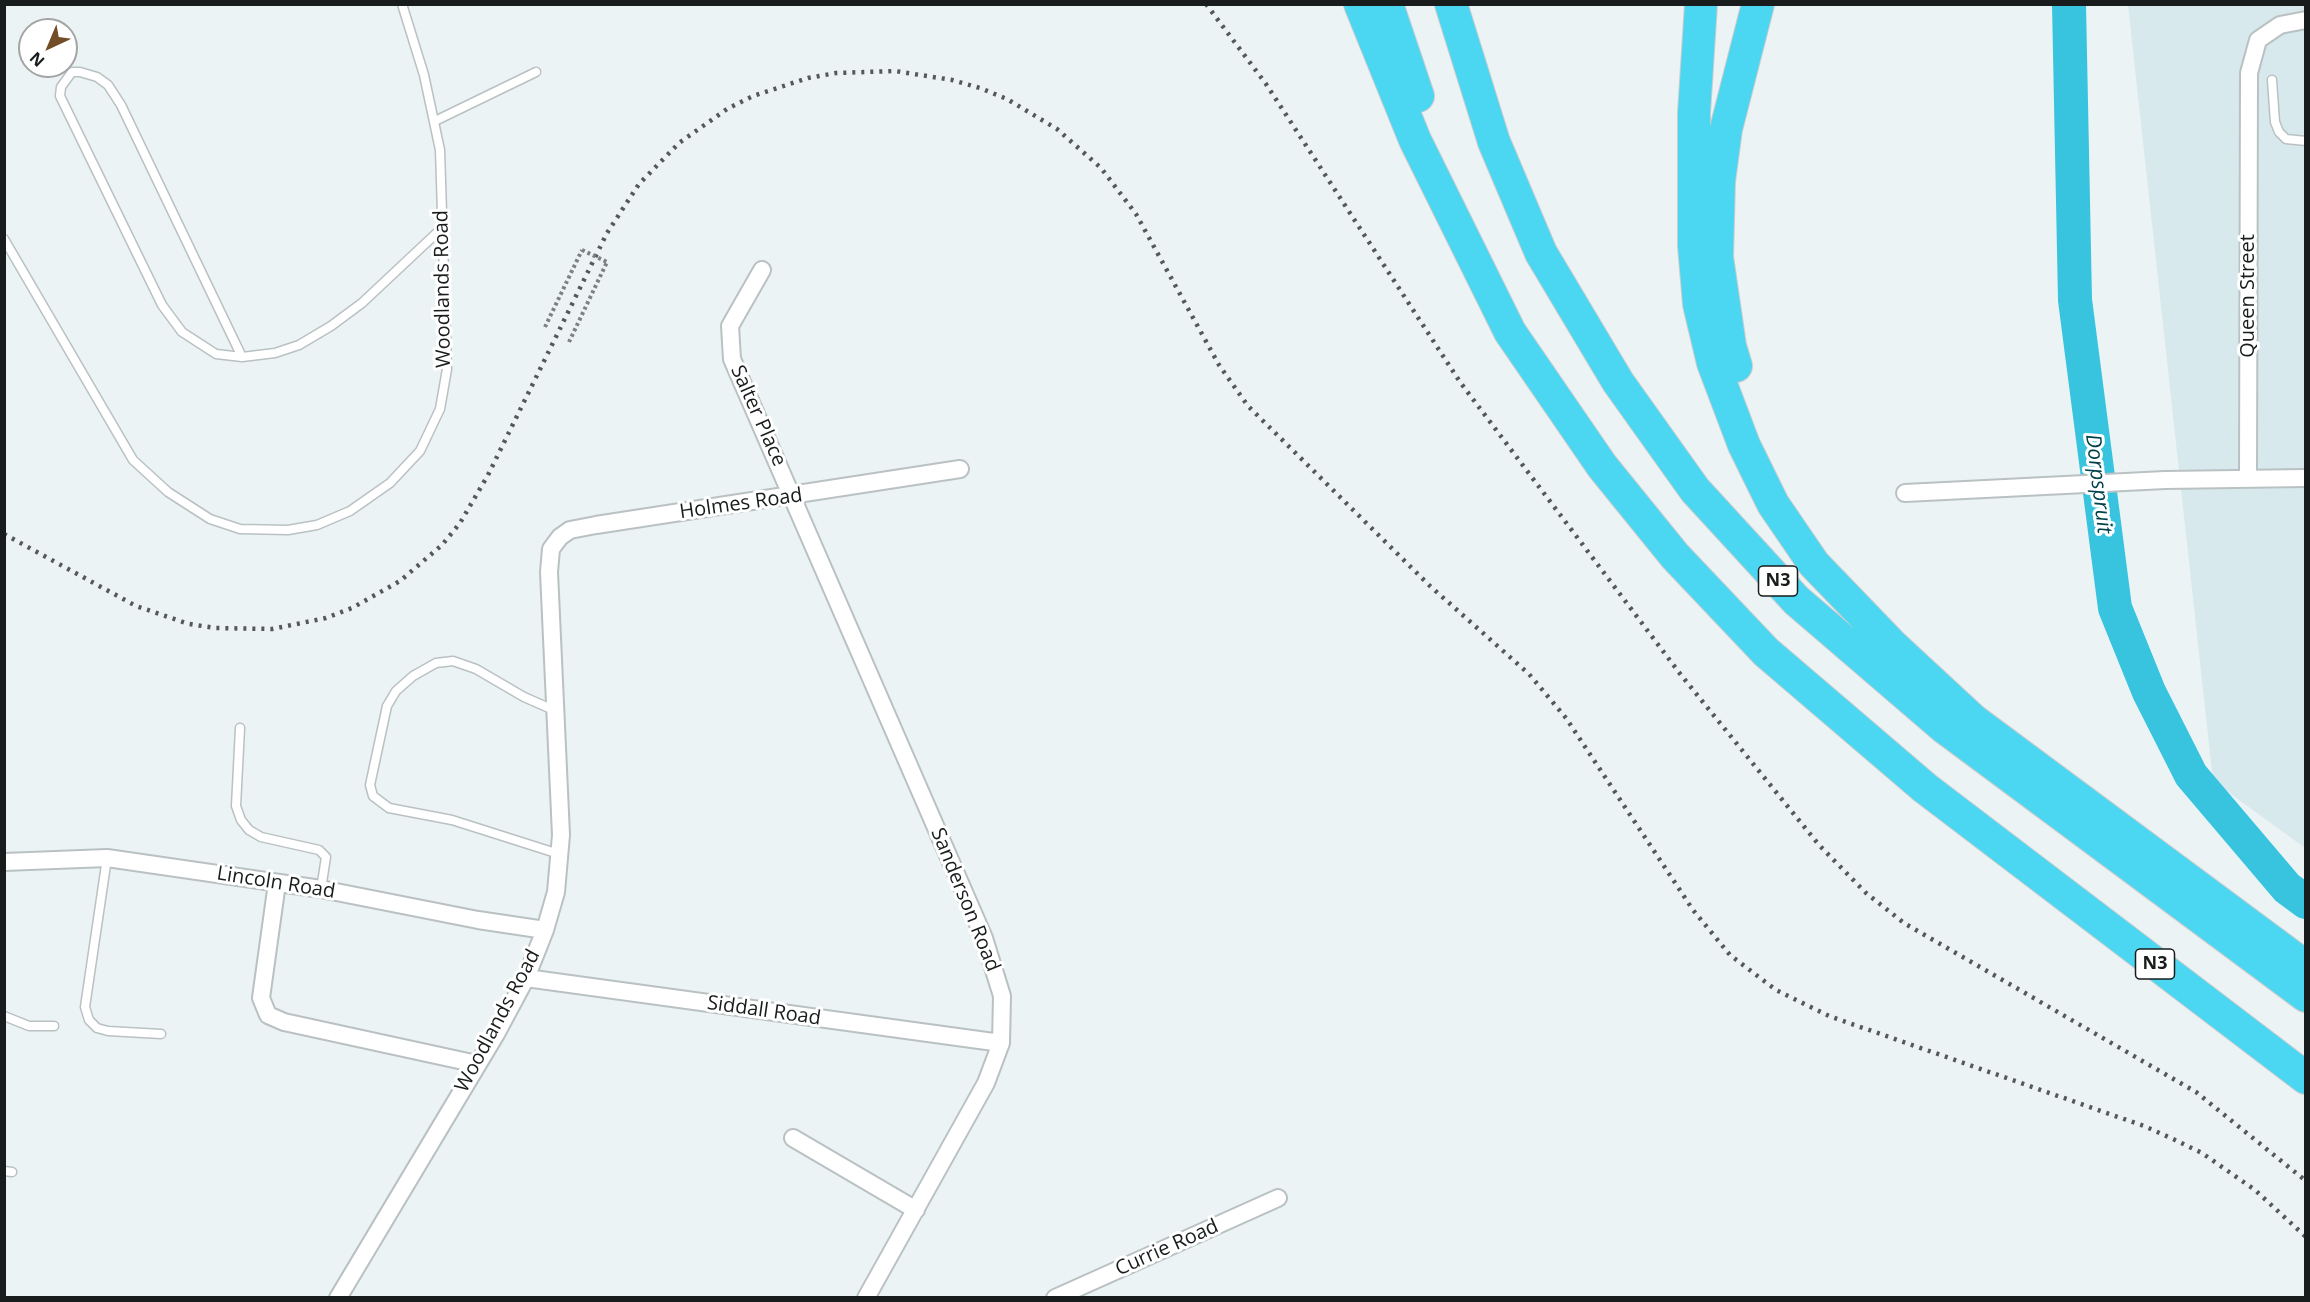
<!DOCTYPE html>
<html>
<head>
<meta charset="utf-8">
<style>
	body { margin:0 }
	#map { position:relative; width:2310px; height:1302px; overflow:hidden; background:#ebf3f5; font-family:"Open Sans",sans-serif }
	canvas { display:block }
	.frame { position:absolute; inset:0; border:6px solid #191c1c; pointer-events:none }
	.north { position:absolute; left:18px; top:18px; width:60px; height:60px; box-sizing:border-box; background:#fff; border:2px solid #a3a4a4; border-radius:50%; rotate:224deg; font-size:16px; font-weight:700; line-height:24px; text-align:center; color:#191c1c }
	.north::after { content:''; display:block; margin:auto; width:21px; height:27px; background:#724d28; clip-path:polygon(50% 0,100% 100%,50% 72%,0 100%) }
</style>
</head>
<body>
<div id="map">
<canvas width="2310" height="1302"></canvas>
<div class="frame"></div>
<div class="north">N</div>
</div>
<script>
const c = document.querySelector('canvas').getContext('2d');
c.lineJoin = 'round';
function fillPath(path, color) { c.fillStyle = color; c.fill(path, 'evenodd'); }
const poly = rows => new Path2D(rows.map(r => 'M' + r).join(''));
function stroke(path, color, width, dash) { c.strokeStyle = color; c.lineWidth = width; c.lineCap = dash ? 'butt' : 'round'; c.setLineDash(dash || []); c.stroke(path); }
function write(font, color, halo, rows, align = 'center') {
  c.font = font + ' "Open Sans",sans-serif'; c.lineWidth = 6; c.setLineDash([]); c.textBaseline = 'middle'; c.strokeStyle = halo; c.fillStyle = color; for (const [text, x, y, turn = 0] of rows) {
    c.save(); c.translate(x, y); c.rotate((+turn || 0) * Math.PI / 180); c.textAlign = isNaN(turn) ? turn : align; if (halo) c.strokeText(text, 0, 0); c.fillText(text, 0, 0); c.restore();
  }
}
fillPath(poly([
	[2128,5,2305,5,2305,848,2213,781]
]), '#d8e9ed');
stroke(poly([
	[2069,4,2075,300,2115,608,2149,692,2191,775,2287,888,2306,902]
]), '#38c4df', 34);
const service = poly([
	[2272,80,2275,122,2279,132,2286,139,2306,141],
	[435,121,536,72],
	[4,239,133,460,168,492,210,519,240,529,288,530,317,525,350,511,390,483,420,451,440,409,447,369,440,150,424,75,402,4],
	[242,357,121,105,108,85,97,77,80,72,72,72,61,87,60,96,162,305,182,332,216,354,242,357,275,353,299,345,331,326,362,303,442,228],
	[556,711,524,697,476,669,453,661,436,663,413,676,396,691,387,706,370,785,373,796,389,808,452,820,559,854],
	[240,728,236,806,241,820,249,830,261,837,319,850,326,857,321,889],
	[107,858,85,1007,89,1020,97,1028,108,1031,161,1034],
	[4,1016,29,1026,54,1026],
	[4,1171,12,1172]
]);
const minor = poly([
	[762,270,730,326,732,359,984,938,1002,996,1001,1043,986,1083,866,1298],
	[2248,478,2249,73,2258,40,2280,25,2306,20],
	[1905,493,2165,480,2306,478],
	[4,862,107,858,321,889,478,920,545,930],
	[277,883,261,998,268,1015,284,1022,477,1064],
	[526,978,1001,1043],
	[793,1138,916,1210],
	[338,1298,496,1034,526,978,545,930,556,892,561,835,549,572,551,549,560,537,570,530,596,525,960,469],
	[1055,1298,1278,1198]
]);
const motorway = poly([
	[1360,4,1415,140,1510,332,1602,466,1675,556,1766,652,1925,788,2306,1078],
	[1387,4,1418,96],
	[1451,4,1494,142,1541,253,1618,382,1695,490,1796,600,1945,728,2306,996],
	[1701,4,1694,113,1694,246,1699,304,1713,363,1744,445,1773,504,1814,564,1893,646,1973,720,2306,967],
	[1736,366,1730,346,1717,257,1719,181,1726,129,1758,4]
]);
stroke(service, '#bac1c3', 11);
stroke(minor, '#bac1c3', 20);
stroke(motorway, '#cccdcd', 34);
stroke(poly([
	[545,327,582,250],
	[569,342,607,262]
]), '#7c8182', 4, [3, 3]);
stroke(service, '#fff', 8);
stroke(minor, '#fff', 16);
stroke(motorway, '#4bd6f1', 32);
stroke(poly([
	[1206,4,1266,84,1460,382,1681,675,1819,845,1866,893,1904,923,2196,1092,2306,1181],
	[4,534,136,606,189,624,216,628,272,629,326,618,352,608,400,581,442,545,460,523,488,475,607,233,639,184,679,143,727,109,753,96,808,78,836,73,895,71,952,80,980,88,1007,99,1057,129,1101,168,1136,214,1219,365,1248,406,1430,586,1529,674,1566,718,1693,910,1730,955,1776,990,1829,1016,2144,1126,2173,1139,2202,1153,2255,1190,2306,1237]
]), '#545859', 4.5, [3, 6]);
stroke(poly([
	[582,250,607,262]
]), '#7c8182', 4, [3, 3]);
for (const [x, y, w] of [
	[1778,581,39],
	[2155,964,39]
]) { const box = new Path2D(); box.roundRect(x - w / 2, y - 15, w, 30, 4.5); c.fillStyle = '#fff'; c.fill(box); stroke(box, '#191c1c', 1.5); }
write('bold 18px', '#191c1c', null, [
	["N3",1778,581],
	["N3",2155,964]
]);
write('20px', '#191c1c', '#fff', [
	["Woodlands Road",443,289,-91],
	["Queen Street",2248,296,-90],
	["Salter Place",758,416,66],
	["Holmes Road",741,504,-8],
	["Lincoln Road",276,883,9],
	["Sanderson Road",965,900,68],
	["Siddall Road",764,1011,8],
	["Woodlands Road",498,1021,-62],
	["Currie Road",1167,1248,-24]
]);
write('italic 21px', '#01414c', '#fff', [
	["Dorpspruit",2098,484,83]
]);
</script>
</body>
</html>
